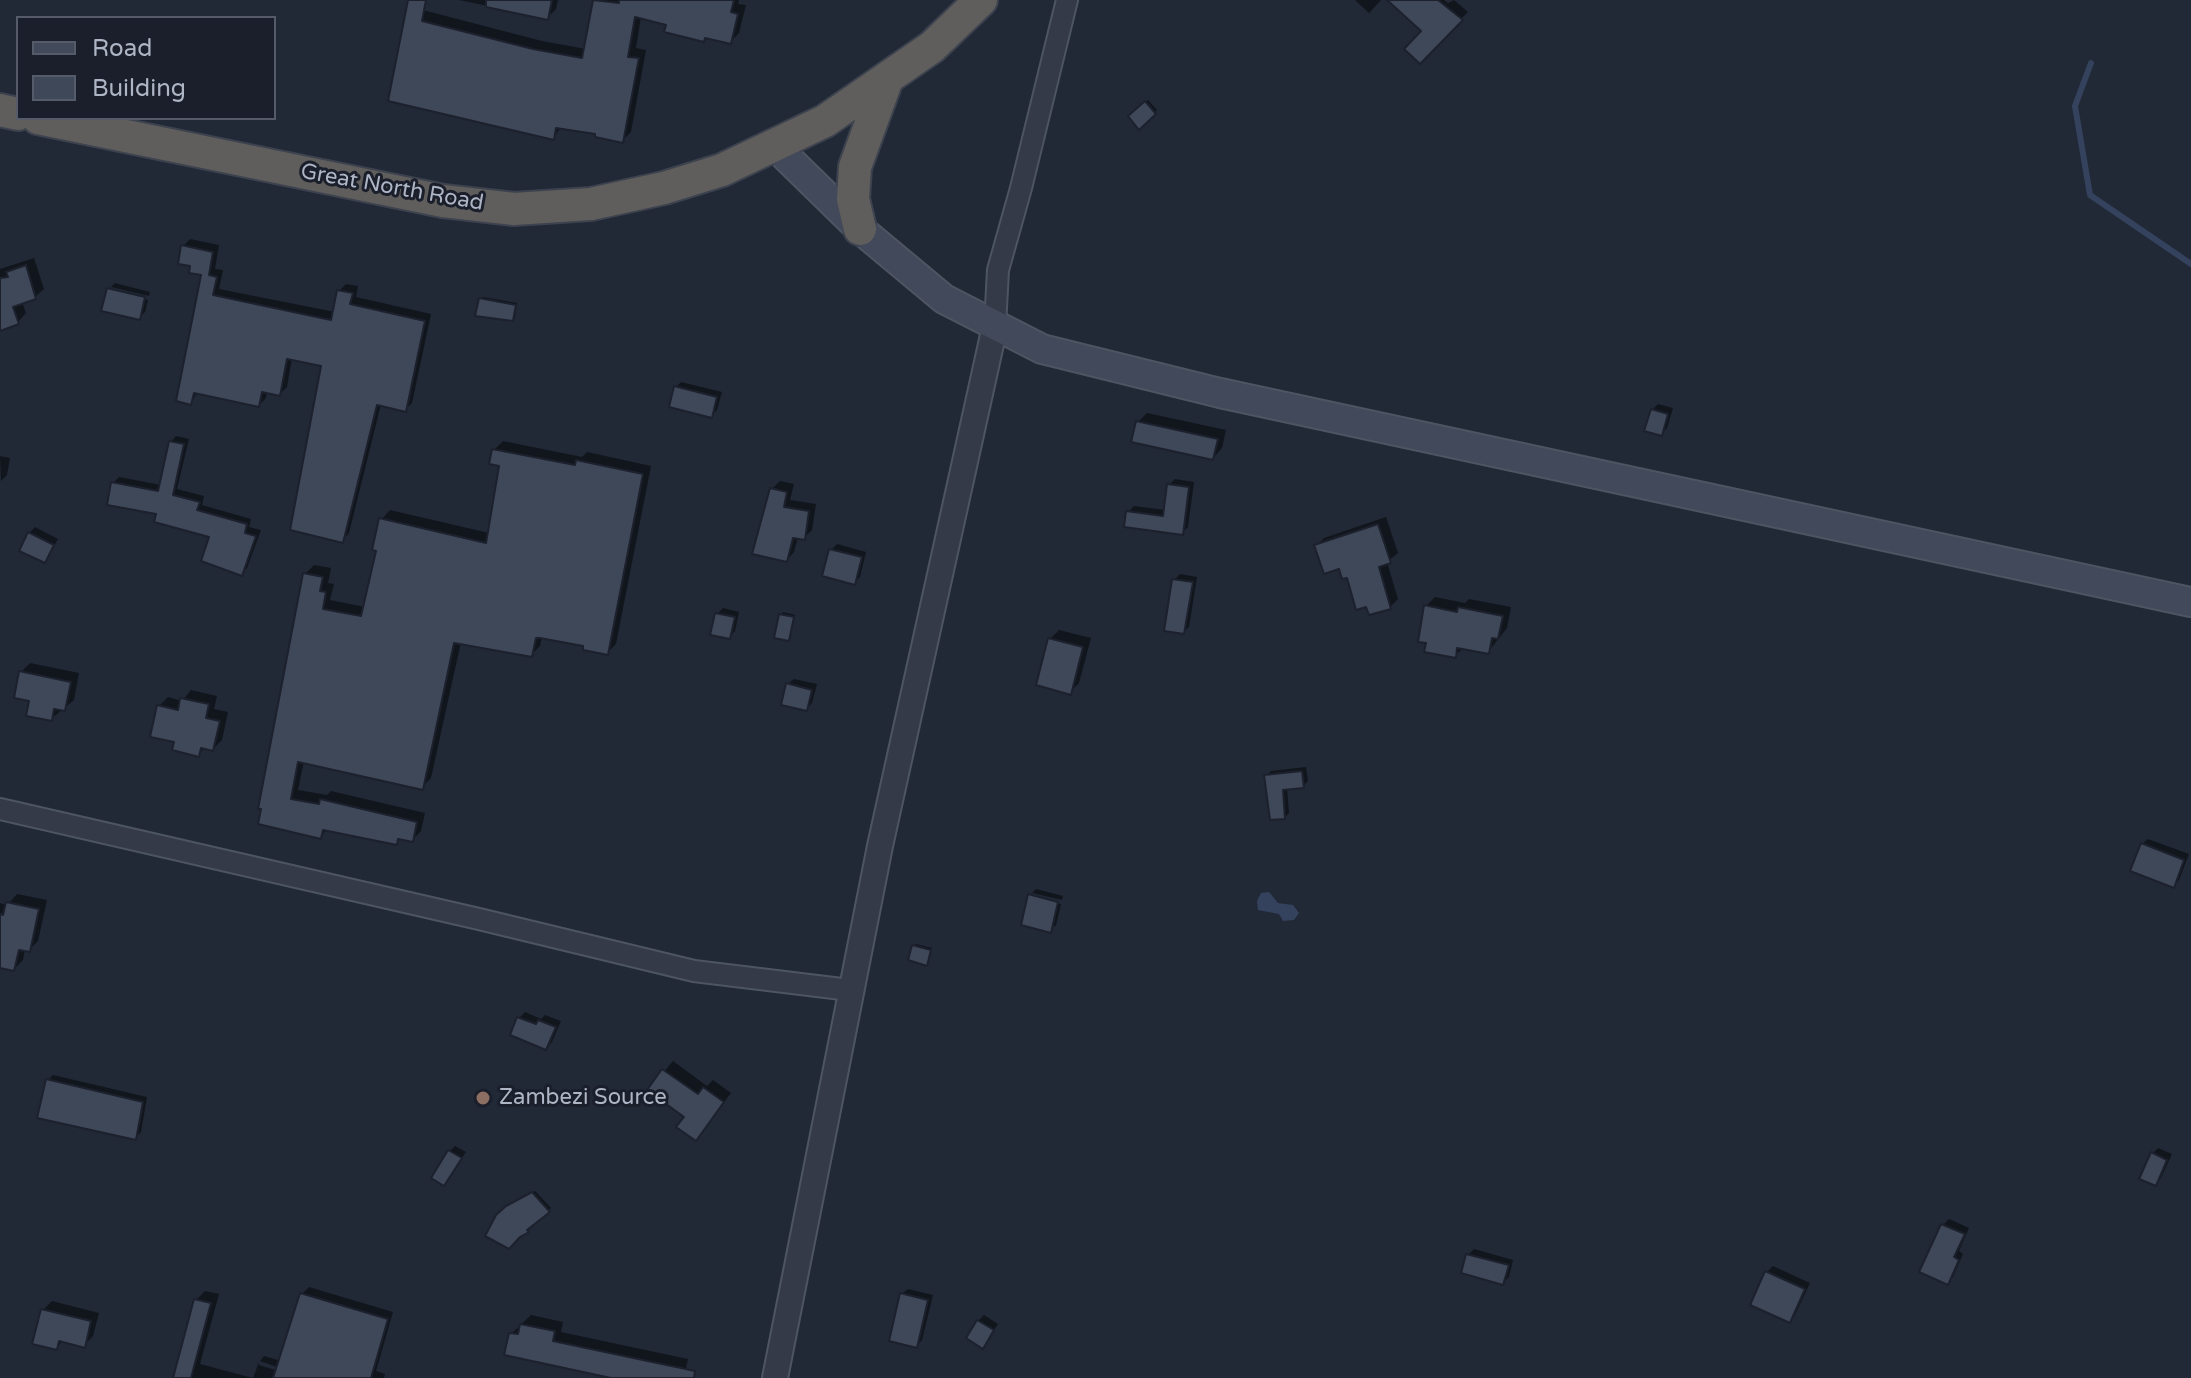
<!DOCTYPE html>
<html>
<head>
<meta charset="utf-8">
<style>
	body { margin:0 }
	#map { position:relative; width:2191px; height:1378px; overflow:hidden; background:#212836; font-family:"Varela Round",sans-serif }
	canvas { display:block }
	.legend { position:absolute; left:16px; top:16px; width:260px; height:104px; box-sizing:border-box; background:#1a1f2b; border:2px solid #555b68; margin:0; padding:10px 14px; list-style:none; font-size:24px; color:#aeb5c4 }
	.legend li { display:flex; align-items:center; gap:16px; height:40px }
	.legend b { width:40px; border:2px solid #555b68 }
</style>
</head>
<body>
<div id="map">
<canvas width="2191" height="1378"></canvas>
<ul class="legend">
<li><b style="height:10px;background:#42495a"></b>Road</li>
<li><b style="height:22px;background:#3f4859"></b>Building</li>
</ul>
</div>
<script>
const c = document.querySelector('canvas').getContext('2d');
c.lineJoin = 'round';
function fillPath(path, color) { c.fillStyle = color; c.fill(path, 'evenodd'); }
const poly = rows => new Path2D(rows.map(r => 'M' + r).join(''));
function stroke(path, color, width, dash) { c.strokeStyle = color; c.lineWidth = width; c.lineCap = dash ? 'butt' : 'round'; c.setLineDash(dash || []); c.stroke(path); }
function write(font, color, halo, rows, align = 'center') {
  c.font = font + ' "Varela Round",sans-serif'; c.lineWidth = 6; c.setLineDash([]); c.textBaseline = 'middle'; c.strokeStyle = halo; c.fillStyle = color; for (const [text, x, y, turn = 0] of rows) {
    c.save(); c.translate(x, y); c.rotate((+turn || 0) * Math.PI / 180); c.textAlign = isNaN(turn) ? turn : align; if (halo) c.strokeText(text, 0, 0); c.fillText(text, 0, 0); c.restore();
  }
}
fillPath(poly([
	[1269,892,1278,903,1293,905,1299,913,1294,920,1283,921,1279,914,1258,910,1257,901,1261,893]
]), '#35425d');
fillPath(poly([
	[459,0,558,0,556,9,547,18],
	[595,0,739,0,738,4,746,5,739,33,730,42,707,36,704,40,669,23,641,17,636,48,646,50,631,132,623,140,598,132,562,126,553,138,390,100,415,8,542,41,586,49],
	[1355,0,1381,0,1369,13],
	[1390,0,1444,0,1448,3,1454,0,1468,12,1419,61,1424,30],
	[1148,100,1157,110,1139,127,1130,117],
	[190,239,219,245,215,269,223,270,219,289,335,312,339,291,346,284,358,286,356,297,431,314,412,403,405,410,381,404,349,533,342,541,324,365,292,358,287,387,280,394,267,391,266,398,259,405,198,392,191,402,203,274,192,265,183,246],
	[34,258,44,289,35,297,22,302,26,313,18,322,0,325,0,269],
	[115,283,150,292,149,296,111,287],
	[110,288,110,291,148,300,145,312,139,318,104,310],
	[483,297,517,303,515,317,512,319,481,299],
	[681,382,722,392,717,410,711,416,676,387],
	[1658,404,1673,408,1667,428,1661,434,1652,410],
	[1147,413,1226,430,1222,448,1213,458,1138,422],
	[176,436,189,439,177,489,204,496,202,505,251,519,249,527,261,530,247,568,241,573,212,535,158,512,113,483,119,477,161,485,171,442],
	[503,441,582,457,587,452,651,466,616,644,607,653,586,645,542,636,540,646,531,655,461,642,431,778,422,787,304,761,298,790,327,795,331,791,425,813,421,831,412,840,401,838,396,843,328,829,320,836,260,823,305,574,314,565,331,568,328,583,334,584,330,600,365,607,378,550,381,520,390,510,489,533,501,465,494,450],
	[0,456,10,458,7,475,1,481],
	[1175,479,1194,482,1188,527,1182,533,1128,512,1134,506,1166,510,1169,485],
	[780,481,794,484,790,500,816,504,812,530,804,538,798,537,794,552,787,560,772,489],
	[1386,517,1398,553,1387,562,1398,599,1390,607,1348,576,1316,546,1324,538],
	[35,527,58,539,45,561,29,533],
	[837,544,866,552,860,577,854,582,831,550],
	[1180,574,1197,577,1189,627,1183,632,1174,580],
	[1435,597,1465,603,1469,599,1511,607,1507,628,1488,652,1463,648,1455,656,1426,606],
	[723,608,739,612,735,631,729,637,717,614],
	[783,612,795,615,788,639,781,615],
	[1059,630,1091,638,1079,683,1070,692,1050,639],
	[30,663,79,673,74,700,51,719,31,700,21,672],
	[794,679,817,684,812,703,807,709,788,684],
	[191,690,217,696,214,709,228,712,222,740,213,749,206,747,198,754,176,741,159,706,168,697,182,701],
	[1306,767,1308,781,1303,786,1287,788,1289,813,1285,817,1266,776,1271,771],
	[2148,839,2189,854,2179,880,2173,886,2142,844],
	[1036,889,1063,896,1062,900,1032,893],
	[17,894,47,900,38,941,29,950,25,949,23,960,14,969,0,966,0,903,7,905],
	[1031,894,1031,897,1061,904,1056,925,1050,930,1030,895],
	[916,944,932,948,927,964,914,946],
	[525,1012,541,1019,545,1015,561,1021,552,1042,546,1048,513,1034,519,1018],
	[673,1061,707,1086,713,1080,731,1093,696,1138,686,1116,649,1090],
	[53,1075,147,1097,141,1132,135,1138,48,1080],
	[455,1146,466,1152,444,1184,450,1151],
	[2158,1148,2172,1154,2161,1178,2155,1184,2152,1154],
	[535,1191,551,1208,519,1235,510,1204],
	[1949,1219,1969,1228,1959,1251,1963,1254,1953,1277,1947,1283,1922,1271,1943,1225],
	[1474,1249,1513,1260,1509,1277,1503,1283,1468,1255],
	[1773,1266,1810,1283,1795,1315,1789,1320,1767,1272],
	[309,1287,393,1312,376,1371,385,1374,384,1378,175,1378,196,1300,205,1291,219,1294,200,1364,253,1378,259,1362,259,1365,285,1373,286,1370,260,1361,264,1356,281,1361,302,1294],
	[908,1289,933,1295,922,1340,916,1346,902,1294],
	[52,1301,99,1313,93,1336,84,1345,64,1340,56,1348,43,1310],
	[531,1315,563,1322,561,1332,688,1359,684,1378,620,1378,511,1334],
	[984,1315,998,1324,983,1346,978,1321]
]), '#0007');
stroke(poly([
	[2091,63,2075,106,2090,195,2191,264]
]), '#35425d', 6);
const building = poly([
	[408,0,426,0,422,21,533,49,582,58,593,0,619,3,619,0,734,0,731,12,738,14,731,44,705,38,704,42,664,32,666,25,635,17,628,57,639,58,623,143,595,137,595,134,556,128,554,140,388,101,408,0],
	[486,0,552,0,548,20,486,7,486,0],
	[1387,0,1438,0,1463,20,1420,64,1404,49,1421,31,1387,0],
	[1145,101,1156,114,1139,130,1128,116,1145,101],
	[181,245,213,252,209,275,217,277,213,295,331,320,337,290,353,293,350,304,425,321,406,412,377,405,343,543,290,530,321,366,287,359,280,396,262,392,259,407,194,393,191,405,176,401,201,275,189,273,190,266,178,264,181,245],
	[26,265,36,299,13,307,19,324,0,331,0,278,8,277,6,272,26,265],
	[107,288,145,297,140,320,101,311,107,288],
	[479,298,516,305,513,321,475,316,479,298],
	[674,386,717,397,712,418,669,407,674,386],
	[1651,409,1668,414,1662,436,1644,431,1651,409],
	[1136,421,1218,439,1213,460,1131,442,1136,421],
	[169,441,184,444,173,495,200,502,197,510,247,524,245,533,256,536,242,576,201,561,209,537,154,522,156,514,107,505,111,482,158,491,169,441],
	[492,449,575,465,576,460,643,474,608,655,583,650,583,646,540,638,536,638,532,657,454,643,423,790,298,762,291,799,319,804,320,799,417,822,413,842,398,839,397,845,323,830,321,839,258,824,261,809,258,809,303,573,323,577,320,591,326,592,323,609,361,616,376,551,372,550,379,518,486,543,499,466,489,464,492,449],
	[1167,484,1189,487,1183,535,1124,527,1126,511,1163,516,1167,484],
	[770,488,787,492,784,507,809,511,805,540,793,538,787,562,752,554,770,488],
	[1378,524,1391,563,1379,567,1391,609,1369,615,1366,607,1356,610,1347,578,1342,579,1339,569,1324,574,1314,545,1378,524],
	[28,532,54,545,45,563,19,551,28,532],
	[829,549,862,557,855,585,822,576,829,549],
	[1172,579,1193,582,1184,634,1164,631,1172,579],
	[1424,605,1457,612,1458,607,1503,616,1498,639,1492,638,1489,654,1457,648,1456,658,1424,652,1426,643,1418,642,1424,605],
	[715,613,735,617,730,639,710,635,715,613],
	[779,614,794,617,789,641,774,638,779,614],
	[1048,638,1083,647,1071,695,1036,685,1048,638],
	[19,671,71,682,65,711,54,709,52,721,26,716,29,701,14,698,19,671],
	[786,683,812,690,807,711,781,705,786,683],
	[180,698,209,704,206,718,220,721,213,751,201,748,199,757,172,750,174,742,150,737,157,705,178,710,180,698],
	[1302,771,1304,788,1283,790,1285,819,1270,820,1264,775,1302,771],
	[2141,843,2184,860,2174,888,2130,871,2141,843],
	[1028,894,1058,902,1051,933,1021,925,1028,894],
	[6,902,39,909,30,952,19,950,14,971,0,968,0,914,3,915,6,902],
	[912,945,931,950,927,966,908,960,912,945],
	[517,1017,536,1024,538,1020,556,1027,546,1050,510,1035,517,1017],
	[662,1069,698,1094,703,1087,724,1102,696,1141,676,1127,684,1117,647,1090,662,1069],
	[46,1079,143,1102,136,1140,37,1118,46,1079],
	[448,1150,462,1158,444,1186,431,1178,448,1150],
	[2151,1152,2167,1160,2156,1186,2139,1179,2151,1152],
	[532,1192,550,1212,527,1230,529,1232,520,1237,509,1249,485,1236,496,1215,506,1206,532,1192],
	[1941,1224,1965,1234,1954,1257,1959,1260,1948,1285,1919,1272,1941,1224],
	[1466,1254,1509,1265,1503,1285,1461,1273,1466,1254],
	[1765,1271,1805,1289,1790,1323,1750,1305,1765,1271],
	[300,1293,388,1319,371,1378,273,1378,300,1293],
	[900,1293,928,1300,917,1348,889,1341,900,1293],
	[194,1299,211,1303,191,1378,173,1378,194,1299],
	[41,1309,91,1321,85,1348,59,1341,57,1350,32,1344,41,1309],
	[977,1320,994,1330,983,1349,966,1338,977,1320],
	[520,1324,555,1331,553,1341,695,1371,694,1378,611,1378,504,1355,509,1333,518,1334,520,1324]
]);
fillPath(building, '#3f4859');
stroke(building, '#1c212d', 2);
const minor = poly([
	[995,326,998,270,1021,188,1067,0],
	[0,809,479,919,694,971,850,990]
]);
const tertiary = poly([
	[775,1378,880,846,995,326]
]);
const secondary = poly([
	[774,145,860,229,944,299,1042,349,1220,393,2191,602]
]);
const trunk = poly([
	[0,110,18,114],
	[38,118,443,201,514,209,591,204,664,188,722,170,825,121,932,47,981,0],
	[860,229,853,199,855,167,887,79]
]);
stroke(minor, '#4e5562', 24);
stroke(tertiary, '#4e5562', 28);
stroke(secondary, '#4e5562', 32);
stroke(trunk, '#3c424e', 36);
stroke(minor, '#343a47', 20);
stroke(tertiary, '#343a47', 24);
stroke(secondary, '#42495a', 28);
stroke(trunk, '#605e5c', 32);
for (const [x, y, r, color] of [
	[483,1098,8,"#8d6e63"]
]) { const dot = new Path2D(); dot.arc(x, y, r, 0, 2 * Math.PI); c.fillStyle = color; c.fill(dot); stroke(dot, '#1a1f2b', 3); }
write('22px', '#aeb5c4', '#1a1f2b', [
	["Great North Road",392,188,10]
]);
write('22px', '#aeb5c4', '#1a1f2b', [
	["Zambezi Source",499,1098]
], 'left');
</script>
</body>
</html>
